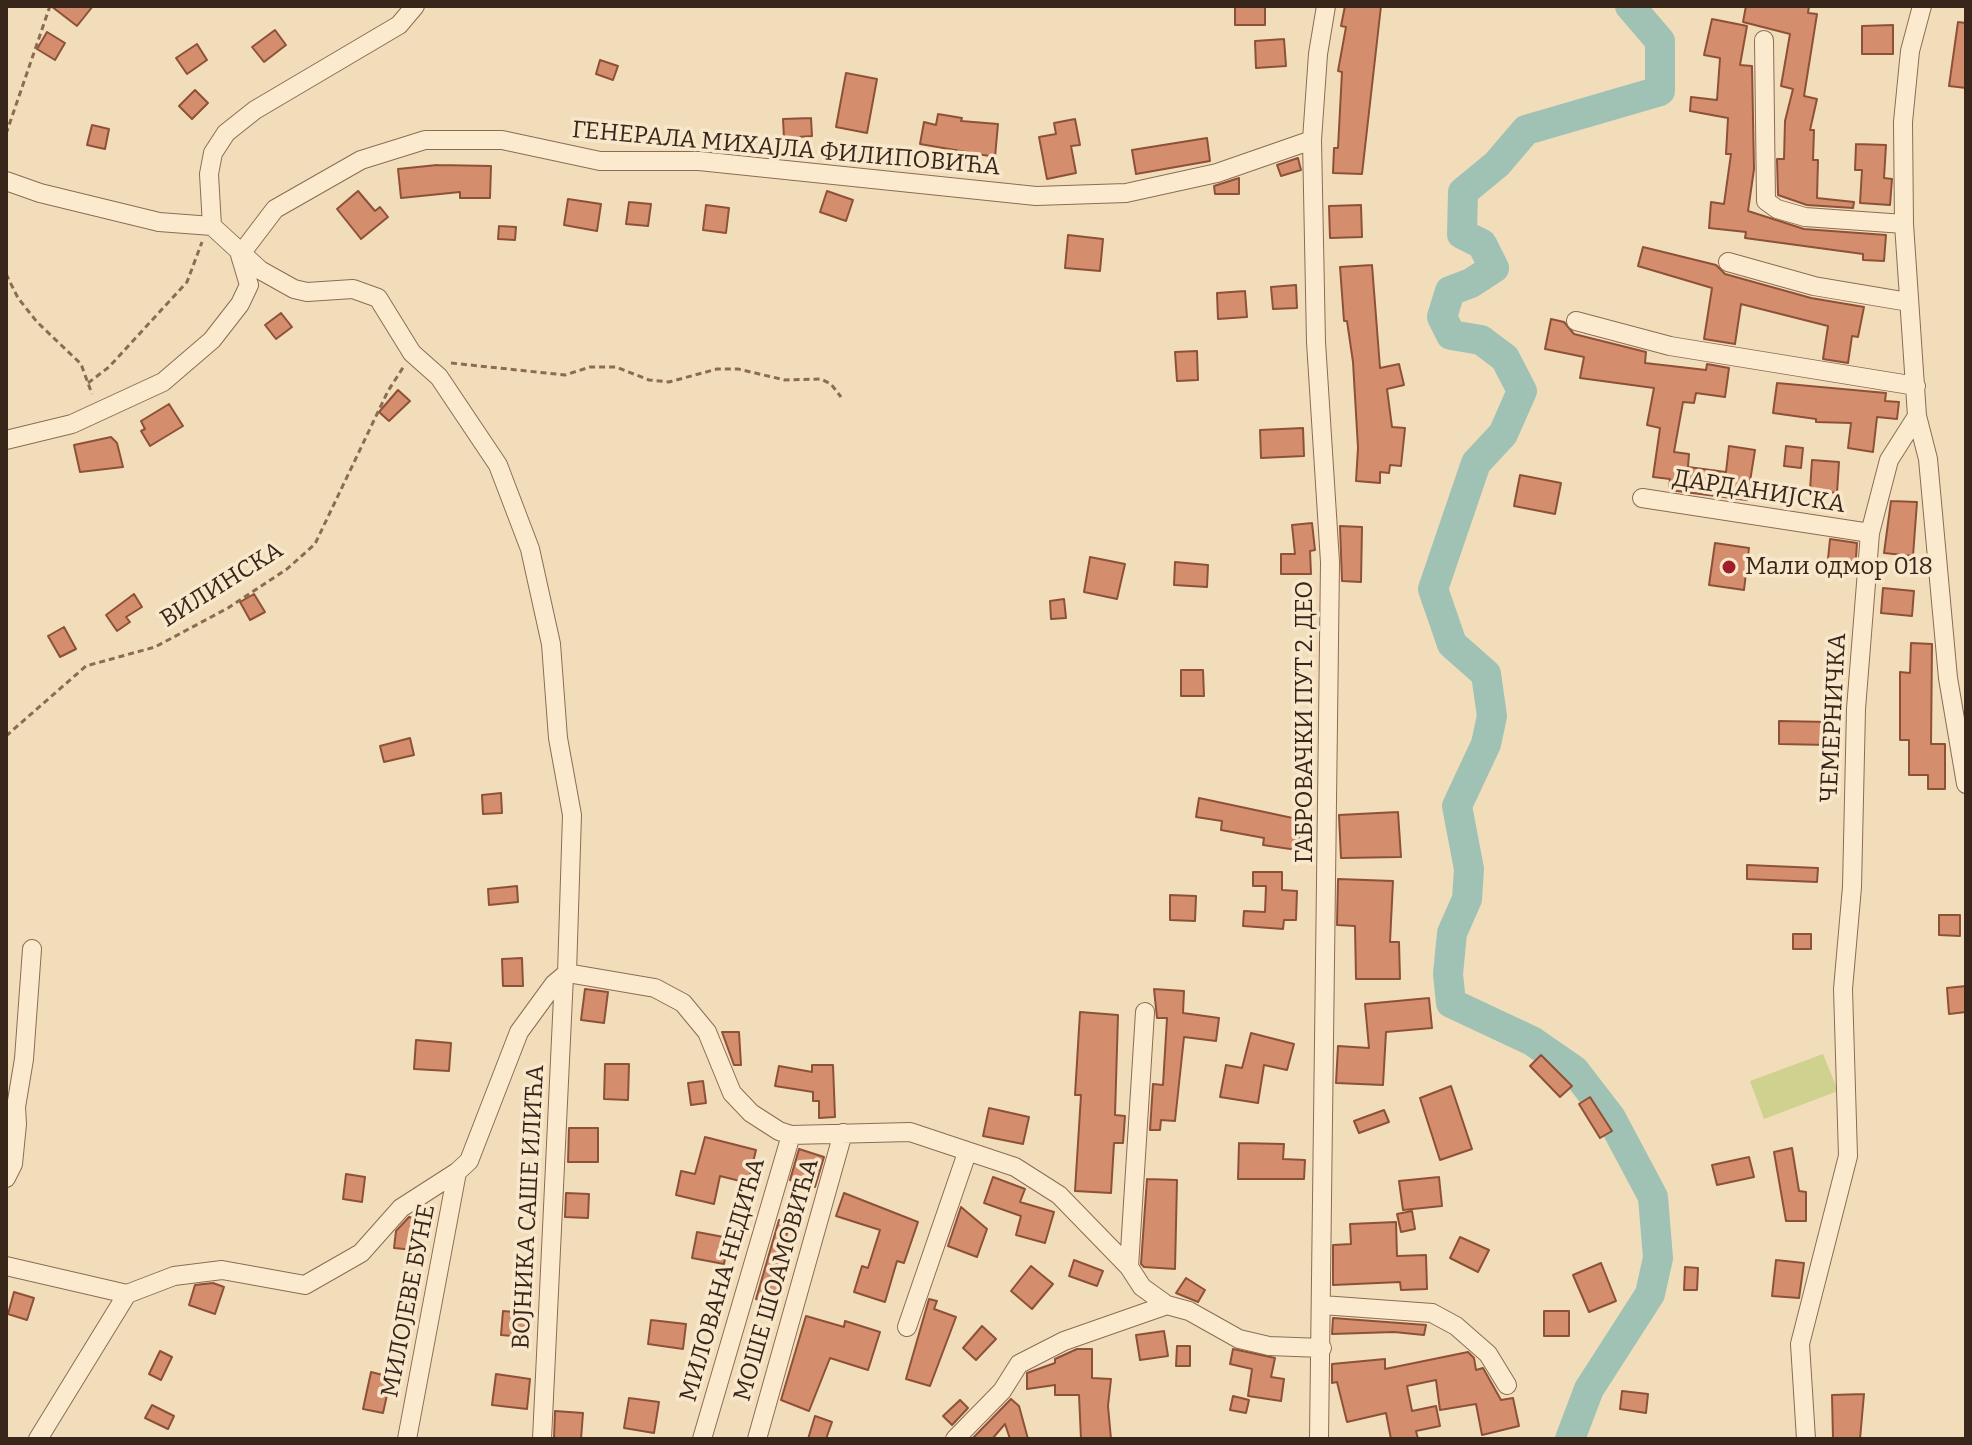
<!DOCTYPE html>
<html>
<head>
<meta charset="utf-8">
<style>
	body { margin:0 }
	#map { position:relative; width:1972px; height:1445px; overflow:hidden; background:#f2ddbb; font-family:Bitter,serif }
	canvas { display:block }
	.frame { position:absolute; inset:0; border:8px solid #38261a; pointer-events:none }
</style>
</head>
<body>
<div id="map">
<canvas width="1972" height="1445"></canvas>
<div class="frame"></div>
</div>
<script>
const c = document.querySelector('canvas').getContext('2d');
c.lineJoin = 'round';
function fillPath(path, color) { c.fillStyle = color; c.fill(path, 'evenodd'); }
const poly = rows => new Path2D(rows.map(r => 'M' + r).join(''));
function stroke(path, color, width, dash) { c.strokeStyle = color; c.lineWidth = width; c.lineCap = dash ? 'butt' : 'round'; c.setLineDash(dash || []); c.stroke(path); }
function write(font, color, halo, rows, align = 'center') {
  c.font = font + ' Bitter,serif'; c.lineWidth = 7; c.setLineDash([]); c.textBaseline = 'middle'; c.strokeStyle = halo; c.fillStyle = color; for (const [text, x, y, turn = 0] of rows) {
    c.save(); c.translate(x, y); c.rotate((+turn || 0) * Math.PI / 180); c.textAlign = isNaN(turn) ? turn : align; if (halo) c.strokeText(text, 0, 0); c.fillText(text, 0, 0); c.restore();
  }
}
fillPath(poly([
	[1823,1054,1838,1091,1764,1119,1750,1081]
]), '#cfd18e');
stroke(poly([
	[1570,1439,1589,1389,1650,1294,1658,1258,1653,1197,1611,1118,1574,1070,1532,1041,1451,1003,1448,974,1452,933,1467,899,1469,869,1457,806,1486,744,1492,716,1486,674,1452,644,1433,589,1476,463,1503,434,1522,391,1505,358,1481,340,1451,335,1442,317,1450,291,1471,283,1494,268,1482,244,1462,234,1463,192,1497,164,1526,130,1660,91,1660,41,1630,6]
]), '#a0c2b5', 30);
const building = poly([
	[51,6,93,6,77,26,51,6],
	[1235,6,1265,6,1265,25,1235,25,1235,6],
	[1345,6,1381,6,1362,174,1333,173,1334,148,1338,148,1342,72,1338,71,1346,27,1341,26,1345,6],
	[1746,6,1809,6,1808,13,1817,14,1804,96,1817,99,1810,130,1814,130,1813,160,1818,160,1817,198,1854,202,1853,208,1807,205,1778,195,1777,159,1784,159,1785,121,1793,89,1781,86,1790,34,1743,22,1746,6],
	[1712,19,1747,26,1740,65,1752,66,1754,169,1748,211,1804,229,1886,235,1884,261,1863,260,1863,254,1745,238,1746,232,1709,228,1711,202,1724,204,1731,154,1726,154,1728,118,1690,111,1691,97,1717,100,1720,58,1704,55,1712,19],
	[1958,22,1966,23,1966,88,1949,86,1958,22],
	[1893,25,1893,54,1862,54,1862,26,1893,25],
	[275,30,286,45,264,62,252,47,275,30],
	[47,32,65,43,55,60,37,49,47,32],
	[1284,39,1286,66,1256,68,1255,41,1284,39],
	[197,44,207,60,187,74,176,58,197,44],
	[600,60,618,66,613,80,596,74,600,60],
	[846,73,877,79,867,133,836,127,846,73],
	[195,90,208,103,192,119,179,106,195,90],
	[938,114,962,118,961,121,998,124,995,157,920,144,924,122,936,125,938,114],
	[811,118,812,136,784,138,783,119,811,118],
	[1075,119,1080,145,1071,146,1076,173,1047,179,1039,137,1056,134,1054,123,1075,119],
	[92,125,109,129,105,149,87,145,92,125],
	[1207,138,1210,161,1136,174,1132,150,1207,138],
	[1856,144,1886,145,1884,178,1892,179,1890,205,1860,203,1862,170,1855,170,1856,144],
	[1298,158,1301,170,1281,176,1277,165,1298,158],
	[437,165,491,166,490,198,460,198,460,192,401,198,398,169,437,165],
	[1239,178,1239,194,1215,194,1214,186,1239,178],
	[358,191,375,211,380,207,388,217,361,239,337,209,358,191],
	[827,191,853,200,846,221,820,212,827,191],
	[568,199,601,204,597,231,564,225,568,199],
	[629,202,651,204,648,226,626,224,629,202],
	[706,205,729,208,726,233,703,230,706,205],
	[1361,205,1362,237,1330,238,1329,206,1361,205],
	[499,226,516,227,515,240,498,239,499,226],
	[1068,235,1103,239,1100,271,1065,268,1068,235],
	[1643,247,1716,265,1725,274,1811,298,1864,307,1858,337,1852,336,1848,363,1823,359,1828,326,1741,304,1735,344,1704,339,1712,288,1638,266,1643,247],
	[1372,265,1380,368,1399,364,1404,385,1387,389,1392,427,1405,428,1401,466,1390,465,1389,473,1380,472,1380,483,1356,481,1358,448,1353,362,1347,321,1344,321,1340,267,1372,265],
	[1296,285,1297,308,1273,309,1271,287,1296,285],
	[1245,291,1247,317,1218,319,1217,293,1245,291],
	[281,313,292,327,276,339,265,325,281,313],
	[1551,319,1564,322,1574,334,1646,352,1645,363,1706,370,1707,364,1729,368,1725,397,1696,393,1694,403,1683,402,1674,452,1689,454,1688,467,1726,472,1729,446,1755,450,1747,500,1669,490,1670,479,1653,477,1660,428,1647,425,1654,388,1580,378,1584,357,1545,349,1551,319],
	[1197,351,1198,380,1177,381,1175,352,1197,351],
	[1777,383,1886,393,1885,401,1899,402,1897,419,1877,417,1873,452,1848,448,1851,423,1816,422,1816,419,1773,413,1777,383],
	[398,390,410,401,389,421,379,412,398,390],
	[169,404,183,426,150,446,141,431,145,429,141,421,169,404],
	[1303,428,1304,456,1261,458,1260,430,1303,428],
	[111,437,117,443,123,467,80,472,74,445,111,437],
	[1786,446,1803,448,1801,468,1784,466,1786,446],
	[1812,460,1839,462,1837,493,1810,490,1812,460],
	[1520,475,1561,483,1555,514,1514,506,1520,475],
	[1891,501,1917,502,1913,556,1884,553,1891,501],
	[1312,523,1315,550,1310,551,1311,574,1281,574,1281,554,1295,554,1292,525,1312,523],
	[1340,526,1362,527,1361,582,1342,581,1340,526],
	[1830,539,1857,543,1855,572,1827,569,1830,539],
	[1715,543,1749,548,1744,590,1709,585,1715,543],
	[1090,557,1125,564,1117,599,1084,592,1090,557],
	[1175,562,1208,565,1207,587,1174,585,1175,562],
	[1883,588,1914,591,1912,616,1881,613,1883,588],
	[134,594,142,607,126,617,130,622,117,631,106,615,134,594],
	[254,594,265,612,250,620,240,602,254,594],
	[1064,599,1066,618,1051,619,1050,601,1064,599],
	[64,627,76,649,60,657,48,636,64,627],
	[1911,643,1932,644,1931,744,1945,744,1945,789,1928,789,1928,775,1909,775,1909,740,1900,740,1900,672,1910,673,1911,643],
	[1181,670,1203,670,1204,696,1181,696,1181,670],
	[1779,721,1829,722,1829,745,1779,744,1779,721],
	[410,738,414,755,384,762,380,746,410,738],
	[501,793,502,813,483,814,482,795,501,793],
	[1199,798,1302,820,1297,850,1263,845,1264,838,1221,830,1222,821,1196,817,1199,798],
	[1398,812,1401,857,1341,858,1339,815,1398,812],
	[1747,865,1818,868,1817,882,1747,879,1747,865],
	[1253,872,1282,872,1282,890,1297,891,1296,920,1284,920,1283,929,1243,926,1244,911,1265,912,1266,886,1253,886,1253,872],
	[1338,879,1393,881,1390,942,1399,942,1400,979,1356,979,1355,926,1337,925,1338,879],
	[517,886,518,902,489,905,488,889,517,886],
	[1170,895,1196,896,1195,921,1170,920,1170,895],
	[1939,915,1960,915,1960,936,1939,935,1939,915],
	[1793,934,1811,934,1811,949,1793,949,1793,934],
	[522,958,523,986,503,986,502,959,522,958],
	[1966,986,1966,1012,1949,1014,1947,988,1966,986],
	[585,989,608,992,604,1023,581,1020,585,989],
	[1154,989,1184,991,1183,1013,1219,1018,1216,1041,1184,1037,1175,1121,1161,1120,1160,1130,1150,1130,1153,1084,1163,1085,1167,1018,1157,1018,1154,989],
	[1429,998,1432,1028,1386,1032,1383,1085,1336,1083,1338,1046,1369,1048,1365,1004,1429,998],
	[1080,1012,1118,1015,1115,1115,1125,1116,1123,1143,1114,1143,1111,1193,1075,1191,1081,1095,1075,1095,1080,1012],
	[722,1032,739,1032,741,1065,734,1065,722,1032],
	[1251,1033,1294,1044,1287,1070,1264,1065,1258,1103,1220,1097,1226,1065,1242,1068,1251,1033],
	[416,1040,451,1043,449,1071,414,1069,416,1040],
	[1541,1055,1572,1086,1560,1097,1530,1066,1541,1055],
	[605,1064,629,1064,628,1100,604,1099,605,1064],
	[812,1065,833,1065,835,1117,819,1118,819,1101,813,1101,813,1092,775,1086,779,1066,812,1072,812,1065],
	[703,1081,706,1103,691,1105,688,1083,703,1081],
	[1451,1086,1472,1149,1440,1160,1420,1098,1451,1086],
	[1590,1097,1612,1131,1600,1138,1579,1104,1590,1097],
	[989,1108,1029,1117,1023,1144,983,1136,989,1108],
	[1384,1110,1389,1122,1359,1133,1354,1121,1384,1110],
	[569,1128,598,1128,598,1162,568,1162,569,1128],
	[705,1137,756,1150,748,1183,720,1176,714,1204,676,1195,681,1171,695,1174,705,1137],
	[1239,1143,1284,1144,1283,1159,1305,1160,1304,1179,1238,1179,1239,1143],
	[1792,1148,1799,1191,1806,1192,1806,1221,1786,1221,1774,1152,1792,1148],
	[799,1149,824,1157,815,1187,790,1180,799,1149],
	[1749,1157,1754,1177,1717,1185,1712,1165,1749,1157],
	[346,1174,365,1177,362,1202,343,1199,346,1174],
	[993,1177,1025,1189,1020,1202,1054,1212,1045,1243,1016,1235,1021,1216,984,1203,993,1177],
	[1439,1177,1442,1206,1403,1210,1399,1181,1439,1177],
	[1147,1179,1177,1180,1175,1269,1144,1267,1141,1264,1147,1179],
	[566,1193,589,1194,588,1218,565,1217,566,1193],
	[844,1193,918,1222,904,1263,897,1261,885,1302,854,1292,862,1266,868,1268,880,1230,836,1216,844,1193],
	[961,1207,987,1229,977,1257,948,1246,961,1207],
	[1412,1211,1415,1229,1401,1232,1397,1214,1412,1211],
	[409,1217,417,1219,414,1250,394,1248,396,1231,409,1217],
	[779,1220,790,1224,773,1279,783,1282,776,1305,756,1299,779,1220],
	[1396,1222,1397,1256,1426,1255,1427,1289,1401,1290,1400,1282,1333,1285,1333,1245,1351,1244,1350,1224,1396,1222],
	[697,1232,729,1238,724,1264,692,1258,697,1232],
	[1460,1237,1489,1250,1478,1272,1450,1258,1460,1237],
	[1074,1260,1103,1271,1097,1286,1069,1276,1074,1260],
	[1776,1260,1804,1263,1799,1298,1772,1296,1776,1260],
	[1601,1263,1616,1301,1589,1312,1573,1275,1601,1263],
	[1031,1266,1053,1284,1032,1309,1011,1291,1031,1266],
	[1685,1267,1698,1268,1697,1290,1684,1290,1685,1267],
	[1186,1278,1205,1290,1198,1302,1176,1293,1186,1278],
	[213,1283,224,1287,215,1314,189,1305,195,1285,213,1283],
	[14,1292,34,1298,27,1320,8,1314,14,1292],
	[929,1299,937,1301,934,1309,956,1317,930,1386,906,1379,929,1299],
	[503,1311,526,1313,524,1337,501,1335,503,1311],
	[1544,1311,1569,1311,1569,1336,1544,1336,1544,1311],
	[806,1316,844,1327,845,1321,880,1332,868,1370,830,1358,809,1411,781,1400,806,1316],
	[1333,1318,1426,1325,1424,1335,1394,1332,1332,1334,1333,1318],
	[651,1320,686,1324,683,1349,648,1344,651,1320],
	[982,1326,996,1339,976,1360,963,1348,982,1326],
	[1164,1331,1168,1356,1140,1360,1136,1335,1164,1331],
	[1177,1346,1190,1346,1190,1366,1176,1366,1177,1346],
	[1077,1349,1092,1349,1092,1378,1111,1379,1108,1406,1111,1439,1081,1439,1079,1395,1055,1395,1055,1385,1027,1389,1027,1373,1055,1363,1055,1359,1077,1349],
	[1233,1349,1275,1358,1271,1377,1284,1379,1281,1401,1248,1396,1252,1369,1230,1364,1233,1349],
	[160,1351,172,1357,161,1380,149,1374,160,1351],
	[1468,1352,1474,1358,1476,1370,1483,1368,1501,1400,1513,1398,1519,1426,1482,1435,1476,1404,1440,1410,1436,1380,1407,1386,1412,1411,1436,1406,1440,1426,1416,1431,1418,1439,1391,1439,1386,1413,1347,1422,1337,1382,1332,1383,1332,1364,1385,1359,1385,1369,1468,1352],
	[371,1372,391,1377,383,1413,363,1409,371,1372],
	[496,1374,530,1379,527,1409,492,1405,496,1374],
	[1622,1391,1648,1394,1646,1413,1620,1409,1622,1391],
	[1864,1394,1860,1439,1833,1439,1832,1395,1864,1394],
	[1233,1396,1249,1400,1246,1413,1230,1410,1233,1396],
	[629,1398,659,1402,654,1433,624,1428,629,1398],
	[1011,1399,1019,1406,1028,1439,1010,1439,1005,1424,992,1439,972,1439,1011,1399],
	[960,1400,968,1408,952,1425,943,1416,960,1400],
	[152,1405,174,1416,168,1429,145,1418,152,1405],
	[555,1411,583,1413,581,1439,554,1439,555,1411],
	[815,1416,832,1422,826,1439,808,1439,815,1416]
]);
fillPath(building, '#d58e6d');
stroke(building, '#8d5137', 2);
const minor = poly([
	[415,6,399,25,255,110,226,133,213,153,209,174,212,226,260,270,294,289,307,292,353,289,378,298,412,353,439,377,498,465,530,549,551,644,558,738,572,815,567,973],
	[1922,6,1910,51,1903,122,1904,224,1917,416,1928,459,1948,678,1966,784],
	[1764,40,1766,201,1777,209,1805,217,1904,224],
	[6,181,40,193,159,222,212,226],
	[240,255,275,209,361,160,425,140,502,140,600,161,699,161,1036,196,1126,193,1217,173,1312,140],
	[1728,262,1814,286,1909,302],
	[1576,321,1670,346,1916,386],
	[6,440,72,424,163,382,212,340,240,304,249,285,240,255],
	[1642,498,1870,533],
	[567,973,655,988,683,1003,707,1032,732,1093,751,1113,779,1131,791,1135,910,1132,1015,1167,1059,1195,1129,1267,1142,1287,1167,1305,1189,1311,1239,1339,1269,1346,1322,1348],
	[6,1178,13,1164,17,1124,16,1107,24,1059,32,949],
	[6,1266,127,1294],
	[1129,1267,1145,1012],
	[1322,1305,1432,1313,1456,1326,1488,1354,1507,1385],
	[907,1327,967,1153],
	[38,1439,127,1294,174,1276,222,1270,305,1285,361,1253,401,1208,457,1172,469,1161,519,1032,554,984,567,973],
	[407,1439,457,1172],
	[542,1439,564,976],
	[702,1439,791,1135],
	[757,1439,843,1133],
	[955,1439,1002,1391,1019,1364,1064,1341,1167,1305],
	[1319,1439,1330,562,1316,342,1312,140,1318,54,1326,6],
	[1806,1439,1800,1344,1848,1156,1843,989,1852,887,1856,709,1870,533,1889,460,1917,416]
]);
stroke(minor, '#8b6c53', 20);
stroke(poly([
	[6,134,50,6],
	[6,274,18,298,37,322,81,364,92,394],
	[451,363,565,375,590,367,616,367,649,380,669,382,717,369,738,369,785,380,821,379,831,384,841,397],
	[88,383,109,367,187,282,202,242],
	[6,736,86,666,155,647,228,608,287,569,315,544,388,391,404,366]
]), '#8b6c53', 3, [6, 4]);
stroke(minor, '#fceacf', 18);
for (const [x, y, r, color] of [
	[1729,567,8,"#a01d2a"]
]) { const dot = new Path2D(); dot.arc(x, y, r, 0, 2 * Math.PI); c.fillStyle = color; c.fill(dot); stroke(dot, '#f9e7cb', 3); }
write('24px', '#38261a', '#f9e7cb', [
	["ГЕНЕРАЛА МИХАЈЛА ФИЛИПОВИЋА",786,149,5],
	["ДАРДАНИЈСКА",1759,492,9],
	["ВИЛИНСКА",222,585,-32],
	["ЧЕМЕРНИЧКА",1834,718,-87],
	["ГАБРОВАЧКИ ПУТ 2. ДЕО",1305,722,-90],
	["ВОЈНИКА САШЕ ИЛИЋА",529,1207,-87],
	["МИЛОВАНА НЕДИЋА",723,1280,-74],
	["МОШЕ ШОАМОВИЋА",777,1280,-74],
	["МИЛОЈЕВЕ БУНЕ",409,1301,-79]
]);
write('24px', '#38261a', '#f9e7cb', [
	["Мали одмор 018",1745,567]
], 'left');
</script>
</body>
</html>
